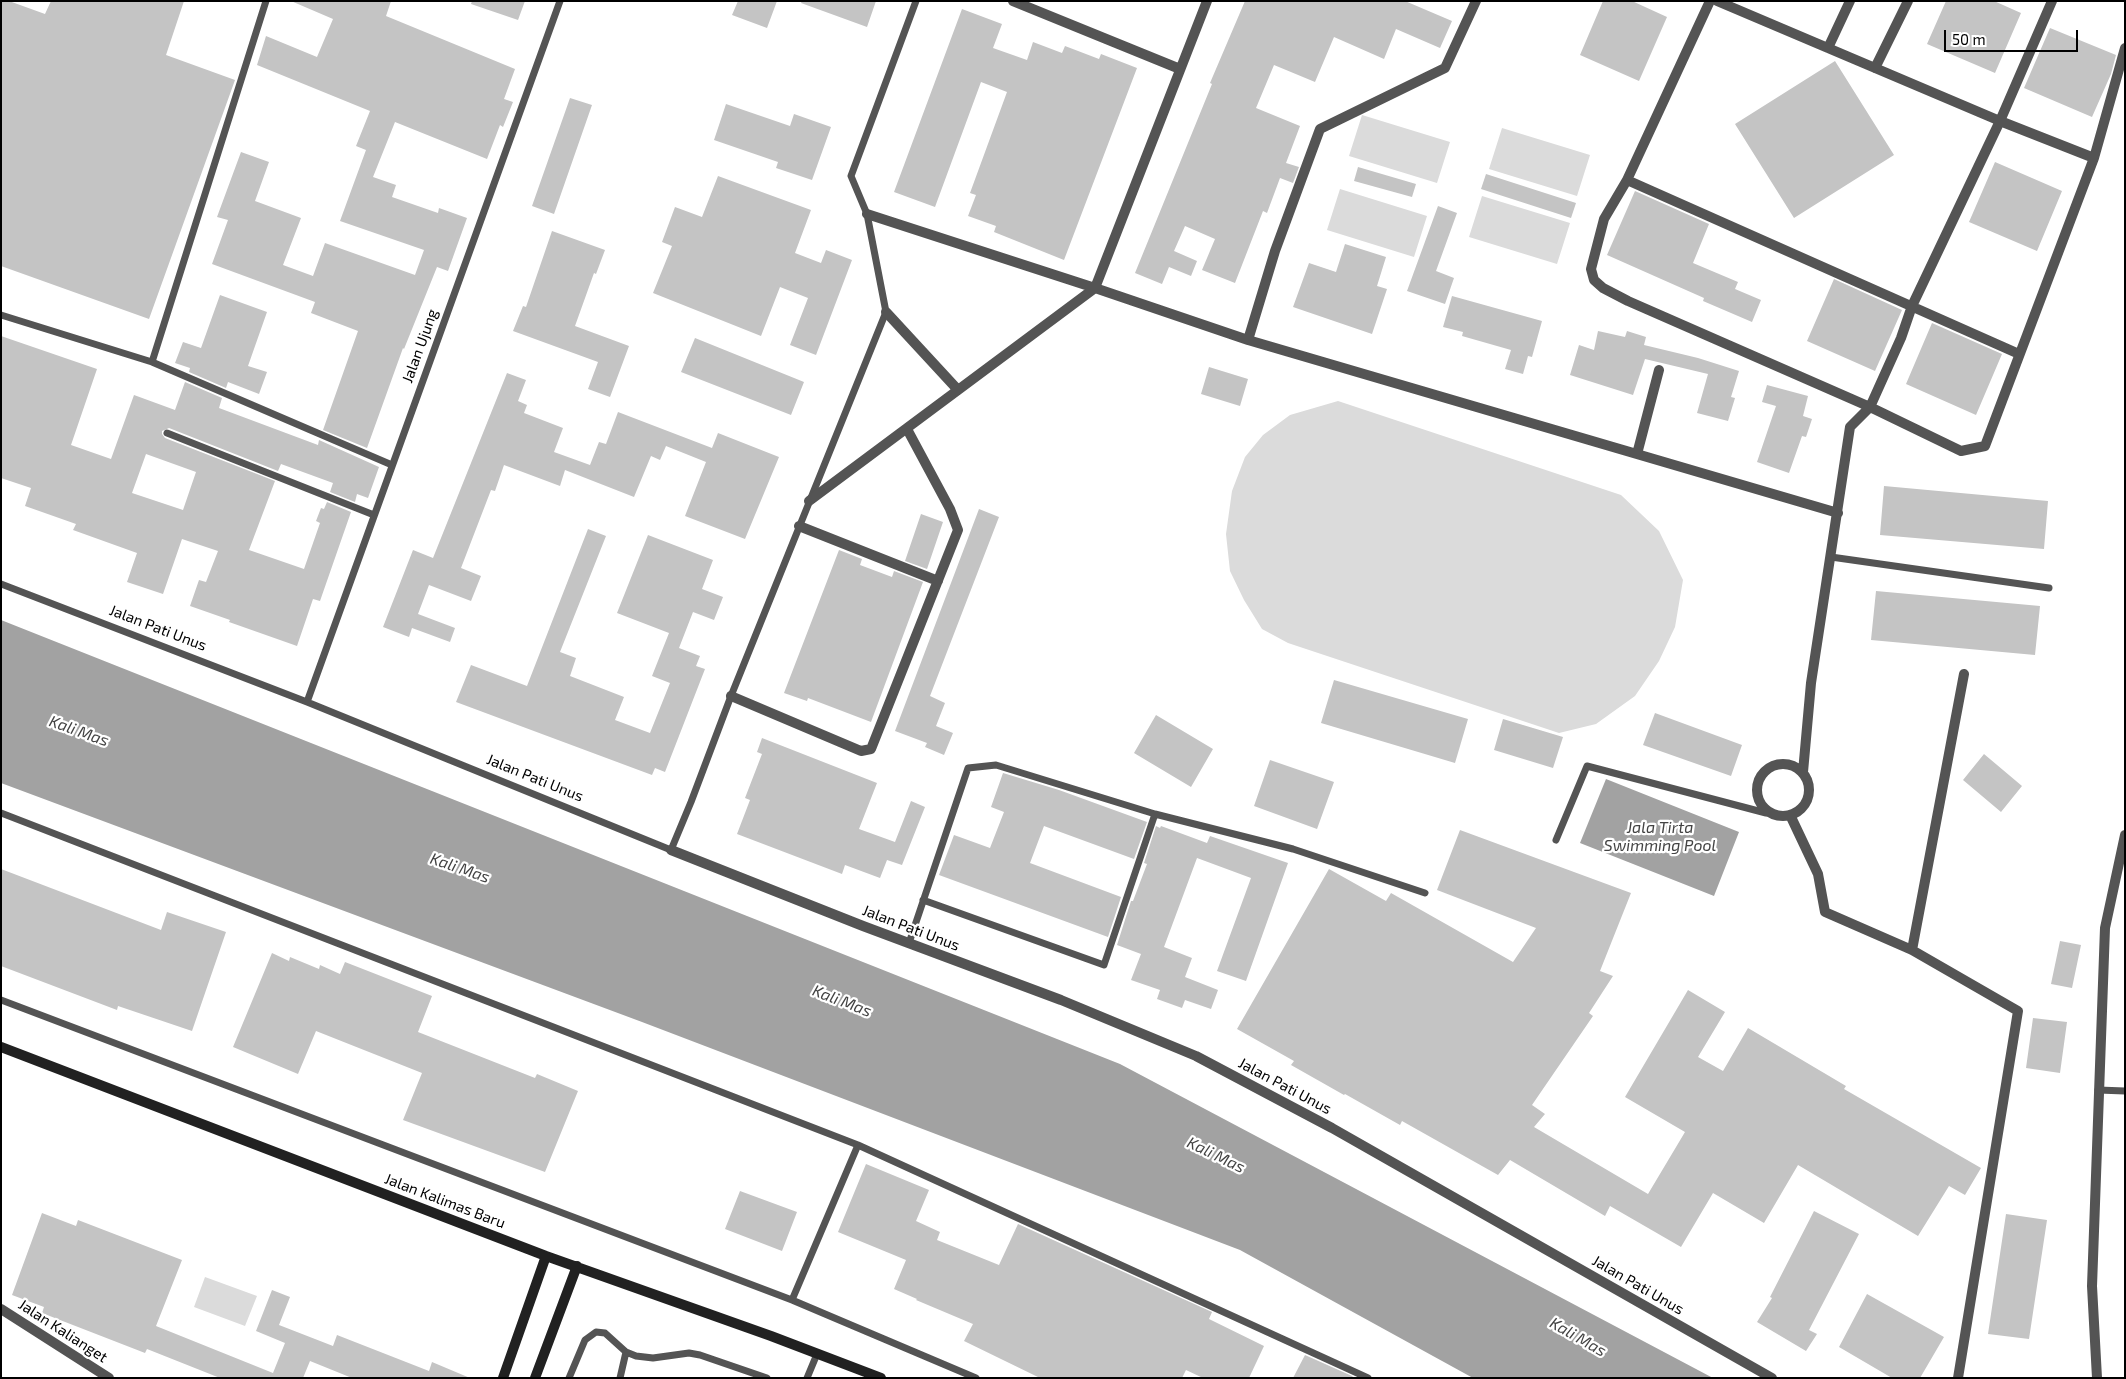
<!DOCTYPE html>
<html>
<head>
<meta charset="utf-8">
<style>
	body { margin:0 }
	#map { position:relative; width:2126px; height:1379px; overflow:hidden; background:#fff; font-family:"Exo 2",sans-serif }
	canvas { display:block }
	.frame { position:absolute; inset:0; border:2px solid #000; pointer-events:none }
	.scale { position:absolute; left:1944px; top:30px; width:134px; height:22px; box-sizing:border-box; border:2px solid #000; border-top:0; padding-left:6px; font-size:15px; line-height:18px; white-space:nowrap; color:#000; -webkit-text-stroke:4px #fff; paint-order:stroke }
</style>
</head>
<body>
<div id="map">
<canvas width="2126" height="1379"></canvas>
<div class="frame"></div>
<div class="scale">50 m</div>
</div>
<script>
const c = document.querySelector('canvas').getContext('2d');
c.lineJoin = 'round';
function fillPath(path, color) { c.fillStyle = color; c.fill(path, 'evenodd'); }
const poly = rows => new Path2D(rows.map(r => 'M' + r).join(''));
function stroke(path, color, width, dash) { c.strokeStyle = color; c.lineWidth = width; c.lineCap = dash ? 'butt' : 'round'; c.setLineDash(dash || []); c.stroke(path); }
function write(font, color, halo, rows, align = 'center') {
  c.font = font + ' "Exo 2",sans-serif'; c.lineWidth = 4.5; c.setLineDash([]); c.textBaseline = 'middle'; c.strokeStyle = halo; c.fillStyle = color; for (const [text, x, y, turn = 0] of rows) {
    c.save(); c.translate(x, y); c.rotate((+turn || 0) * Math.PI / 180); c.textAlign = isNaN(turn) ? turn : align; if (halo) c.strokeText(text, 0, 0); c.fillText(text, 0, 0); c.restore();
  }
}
fillPath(poly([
	[1362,115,1450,142,1437,183,1349,156],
	[1502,128,1590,155,1577,196,1489,169],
	[1340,189,1427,216,1414,257,1327,230],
	[1482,196,1570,223,1557,264,1469,237],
	[1338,401,1621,495,1659,531,1683,580,1675,627,1659,661,1635,696,1596,724,1559,733,1288,643,1262,629,1244,600,1230,571,1226,534,1232,491,1245,457,1263,435,1290,415],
	[205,1277,257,1296,245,1326,194,1307]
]), '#dbdbdb');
fillPath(poly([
	[1,620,1120,1064,1713,1378,1473,1378,1240,1250,642,1022,1,783],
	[1606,779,1739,832,1714,896,1580,843]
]), '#a2a2a2');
fillPath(poly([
	[1,1,9,1,45,14,51,1,184,1,166,55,235,80,149,319,1,266],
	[291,1,391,1,386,16,515,69,504,99,513,102,503,127,500,125,487,159,395,122,373,177,396,185,392,197,438,213,439,208,467,218,448,271,437,267,404,349,403,348,367,448,323,430,358,331,311,313,315,302,212,264,228,220,217,217,241,152,269,162,255,201,301,218,283,265,313,276,325,243,415,275,424,250,340,221,366,150,356,146,370,111,257,65,266,36,317,57,333,19],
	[472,1,525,1,518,20,471,4],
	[738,1,777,1,767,28,732,15],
	[802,1,876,1,867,27,801,3],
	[1245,1,1405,1,1452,21,1440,48,1396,29,1384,59,1334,37,1315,82,1274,65,1256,108,1300,126,1286,163,1299,167,1293,183,1280,178,1267,213,1263,211,1235,283,1202,270,1215,239,1185,226,1174,251,1197,261,1191,276,1169,267,1162,284,1135,273,1212,84,1210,83],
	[1603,1,1632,1,1667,17,1639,81,1580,55],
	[1946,1,1994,1,2021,13,1995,73,1927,44],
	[962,9,1002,24,993,48,1027,60,1033,42,1062,53,1065,46,1099,59,1101,54,1137,68,1064,260,994,232,996,226,968,216,976,195,970,193,1007,92,981,82,935,207,894,192],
	[2050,28,2116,55,2111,74,2092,117,2024,88],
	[1835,61,1894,155,1794,218,1735,124],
	[570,98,592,105,554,214,532,206],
	[726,104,790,126,794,114,831,127,812,180,776,168,778,162,714,140],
	[1995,162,2062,191,2037,251,1969,222],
	[1358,167,1416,184,1412,197,1354,181],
	[1486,174,1576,203,1571,218,1481,189],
	[718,176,811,210,795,253,821,263,826,250,852,260,816,355,790,345,808,298,780,287,761,336,653,293,672,246,662,242,675,207,702,217],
	[1635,191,1709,224,1693,263,1738,282,1735,289,1761,300,1752,322,1703,301,1704,298,1607,255],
	[1438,206,1457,213,1436,271,1454,278,1445,304,1407,291],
	[552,231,605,250,596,274,594,273,575,326,629,346,610,397,588,389,598,362,513,331,523,306,526,307],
	[1345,244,1386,257,1377,286,1387,289,1372,334,1293,307,1309,263,1336,272],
	[1834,279,1902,310,1875,371,1807,341],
	[220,295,267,312,248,366,267,372,259,394,228,382,226,388,189,372,190,368,175,363,183,342,201,348],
	[1452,296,1542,321,1532,357,1528,356,1523,374,1505,369,1511,350,1462,336,1463,332,1443,327],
	[1932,323,2002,354,1976,415,1906,384],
	[1598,331,1625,337,1627,331,1646,337,1644,345,1698,358,1739,371,1731,397,1735,398,1728,421,1697,413,1708,374,1645,359,1633,395,1570,375,1579,345,1594,350],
	[1,336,97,369,71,445,111,459,134,395,175,410,185,382,222,398,219,408,318,445,319,440,379,467,368,498,357,494,355,502,330,492,333,483,281,464,278,471,169,428,162,431,162,434,165,438,275,481,249,550,304,569,320,523,316,521,321,508,324,509,327,502,351,512,320,601,313,599,297,646,229,622,230,620,190,606,199,580,206,582,218,551,182,539,163,594,127,582,137,553,73,530,76,524,25,506,31,488,1,478],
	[146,454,196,472,183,510,132,493],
	[695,338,804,382,791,415,681,372],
	[1209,367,1248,379,1240,406,1201,394],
	[507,373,526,380,518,401,527,405,524,413,563,428,554,452,590,465,599,442,606,444,618,412,712,448,718,433,779,457,745,539,685,516,706,462,666,446,660,460,651,456,634,497,565,470,560,486,504,465,495,491,491,490,461,568,481,576,471,601,429,585,418,614,455,628,450,642,412,628,409,637,383,627,413,550,433,558],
	[1767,385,1808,396,1803,416,1812,419,1806,437,1802,436,1789,473,1757,462,1776,406,1762,402],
	[1884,486,2048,501,2044,549,1880,535],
	[979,509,999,517,930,696,945,703,936,726,953,733,944,755,925,747,927,743,895,731],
	[921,514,943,522,927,569,905,561],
	[588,529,606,536,560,652,576,658,570,676,624,697,615,720,650,733,670,683,652,676,669,633,617,613,648,535,713,560,702,589,723,597,714,620,693,612,679,648,700,656,696,666,705,669,665,772,655,768,652,775,456,702,471,665,527,686],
	[839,550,862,559,860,565,892,577,894,571,923,582,871,722,808,698,807,701,784,693],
	[1876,591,2040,606,2035,655,1871,640],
	[1334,680,1468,719,1455,763,1321,723],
	[1655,713,1742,745,1731,776,1643,745],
	[1156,715,1213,749,1191,787,1134,753],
	[1503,719,1563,737,1553,768,1494,750],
	[762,738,877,783,859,829,895,842,911,801,925,807,902,865,887,860,880,878,845,865,842,874,737,834,750,800,745,798,762,754,757,752],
	[1984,754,2022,786,2001,812,1963,780],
	[1270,760,1334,782,1317,829,1254,806],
	[1003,773,1059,790,1147,822,1134,859,1044,826,1030,863,1121,897,1108,937,939,875,954,835,990,848,1004,812,991,807],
	[1156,826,1160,828,1161,826,1207,843,1210,836,1288,863,1246,981,1217,971,1251,878,1197,858,1164,947,1192,958,1185,977,1218,990,1211,1009,1185,1000,1182,1008,1157,999,1160,990,1131,980,1141,954,1117,945,1131,901,1133,901,1147,864,1144,863],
	[1460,830,1631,893,1600,971,1613,976,1589,1013,1593,1016,1532,1105,1545,1114,1534,1127,1648,1194,1685,1132,1625,1097,1688,990,1725,1012,1698,1057,1723,1071,1748,1028,1846,1086,1844,1089,1981,1168,1965,1195,1949,1186,1918,1236,1798,1165,1764,1223,1713,1193,1681,1247,1610,1206,1605,1216,1510,1160,1498,1175,1402,1121,1400,1125,1345,1094,1344,1095,1291,1065,1294,1061,1237,1029,1329,869,1386,901,1391,893,1513,962,1536,928,1437,890],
	[1,869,161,930,167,912,226,932,192,1031,118,1006,117,1010,1,966],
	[2060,941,2081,945,2072,988,2051,984],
	[272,953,289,961,290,957,319,969,320,965,340,974,345,962,432,996,418,1032,535,1078,537,1074,578,1091,545,1172,403,1120,422,1073,316,1031,298,1074,233,1047],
	[2033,1018,2067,1022,2060,1073,2026,1068],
	[866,1164,929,1190,916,1221,940,1232,937,1240,999,1265,1018,1224,1212,1312,1209,1319,1264,1346,1249,1378,1203,1378,1186,1370,1182,1378,1040,1378,964,1341,973,1324,916,1300,917,1299,894,1289,906,1260,838,1232],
	[740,1191,797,1212,782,1251,725,1229],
	[1814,1211,1859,1234,1809,1330,1817,1334,1806,1351,1757,1322,1772,1298,1770,1297],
	[42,1213,76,1226,78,1220,182,1260,156,1326,273,1373,285,1343,256,1331,272,1290,290,1297,279,1325,333,1346,337,1335,429,1371,432,1362,470,1378,352,1378,310,1361,303,1378,220,1378,147,1349,145,1353,42,1313,44,1307,12,1295],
	[2006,1214,2047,1220,2029,1339,1988,1334],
	[1867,1294,1944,1337,1920,1378,1892,1378,1839,1347],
	[1305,1355,1352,1376,1354,1378,1293,1378]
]), '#c4c4c4');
stroke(poly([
	[1,315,152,362,266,1],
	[152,362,392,465],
	[167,433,374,515],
	[1831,557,2049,588],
	[1,584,307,702,671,850,691,802,731,696,886,312,867,214,851,176,916,1],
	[307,702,560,1],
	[1,813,858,1145,1368,1378],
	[1556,840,1587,766,1766,813],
	[923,900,1104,965,1155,814],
	[909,943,968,768,996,765,1155,814,1293,849,1425,893],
	[1,1000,792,1300,976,1378],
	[2098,1090,2125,1091],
	[792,1300,858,1145],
	[569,1378,585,1340,596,1332,605,1333,626,1352,636,1356,653,1358,689,1353,700,1355,767,1378],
	[620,1378,626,1352],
	[807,1378,817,1354]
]), '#545454', 7);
stroke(poly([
	[1013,1,1180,69],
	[1710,1,1627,180,1604,219,1591,269,1594,280,1603,288,1628,301,1870,407,1961,451,1985,446,2094,158,2125,48],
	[1717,1,2000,121,1912,306,1901,338,1870,407,1850,427,1811,683,1803,772],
	[2052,1,2000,121,2094,158],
	[1828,48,1850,1],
	[1875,68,1908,1],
	[1627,180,2019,354],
	[867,214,1095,288,1248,340,1275,251,1320,129,1445,68,1476,1],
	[886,312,958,390],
	[1248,340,1838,513],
	[1637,454,1659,370],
	[809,501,1095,288,1207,1],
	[799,526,938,581],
	[731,696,861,751,871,749,958,530,950,509,907,429],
	'1757 790a26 26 0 1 1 52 0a26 26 0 1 1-52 0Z',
	[1791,817,1818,874,1825,912,1912,950,2018,1011,1958,1378],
	[671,850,863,926,1061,1000,1196,1056,1332,1128,1772,1378],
	[1912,950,1964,674],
	[1,1309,109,1378],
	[2097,1378,2092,1286,2105,928,2125,835]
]), '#545454', 10);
stroke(poly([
	[1,1047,546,1256,771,1336,881,1378],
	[503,1378,546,1256],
	[535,1378,577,1266]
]), '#212121', 10);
write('15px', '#000', '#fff', [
	["Jalan Ujung",420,346,-70],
	["Jalan Pati Unus",158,628,21],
	["Jalan Pati Unus",535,778,22],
	["Jalan Pati Unus",911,928,21],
	["Jalan Pati Unus",1285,1086,28],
	["Jalan Kalimas Baru",445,1201,21],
	["Jalan Pati Unus",1638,1285,30],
	["Jalan Kalianget",63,1331,33]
]);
write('italic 16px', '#434343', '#fff', [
	["Kali Mas",79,731,20],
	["Jala Tirta",1660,828],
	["Swimming Pool",1660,846],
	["Kali Mas",460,868,19],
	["Kali Mas",842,1001,21],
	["Kali Mas",1216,1155,26],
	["Kali Mas",1578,1337,30]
]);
</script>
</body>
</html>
